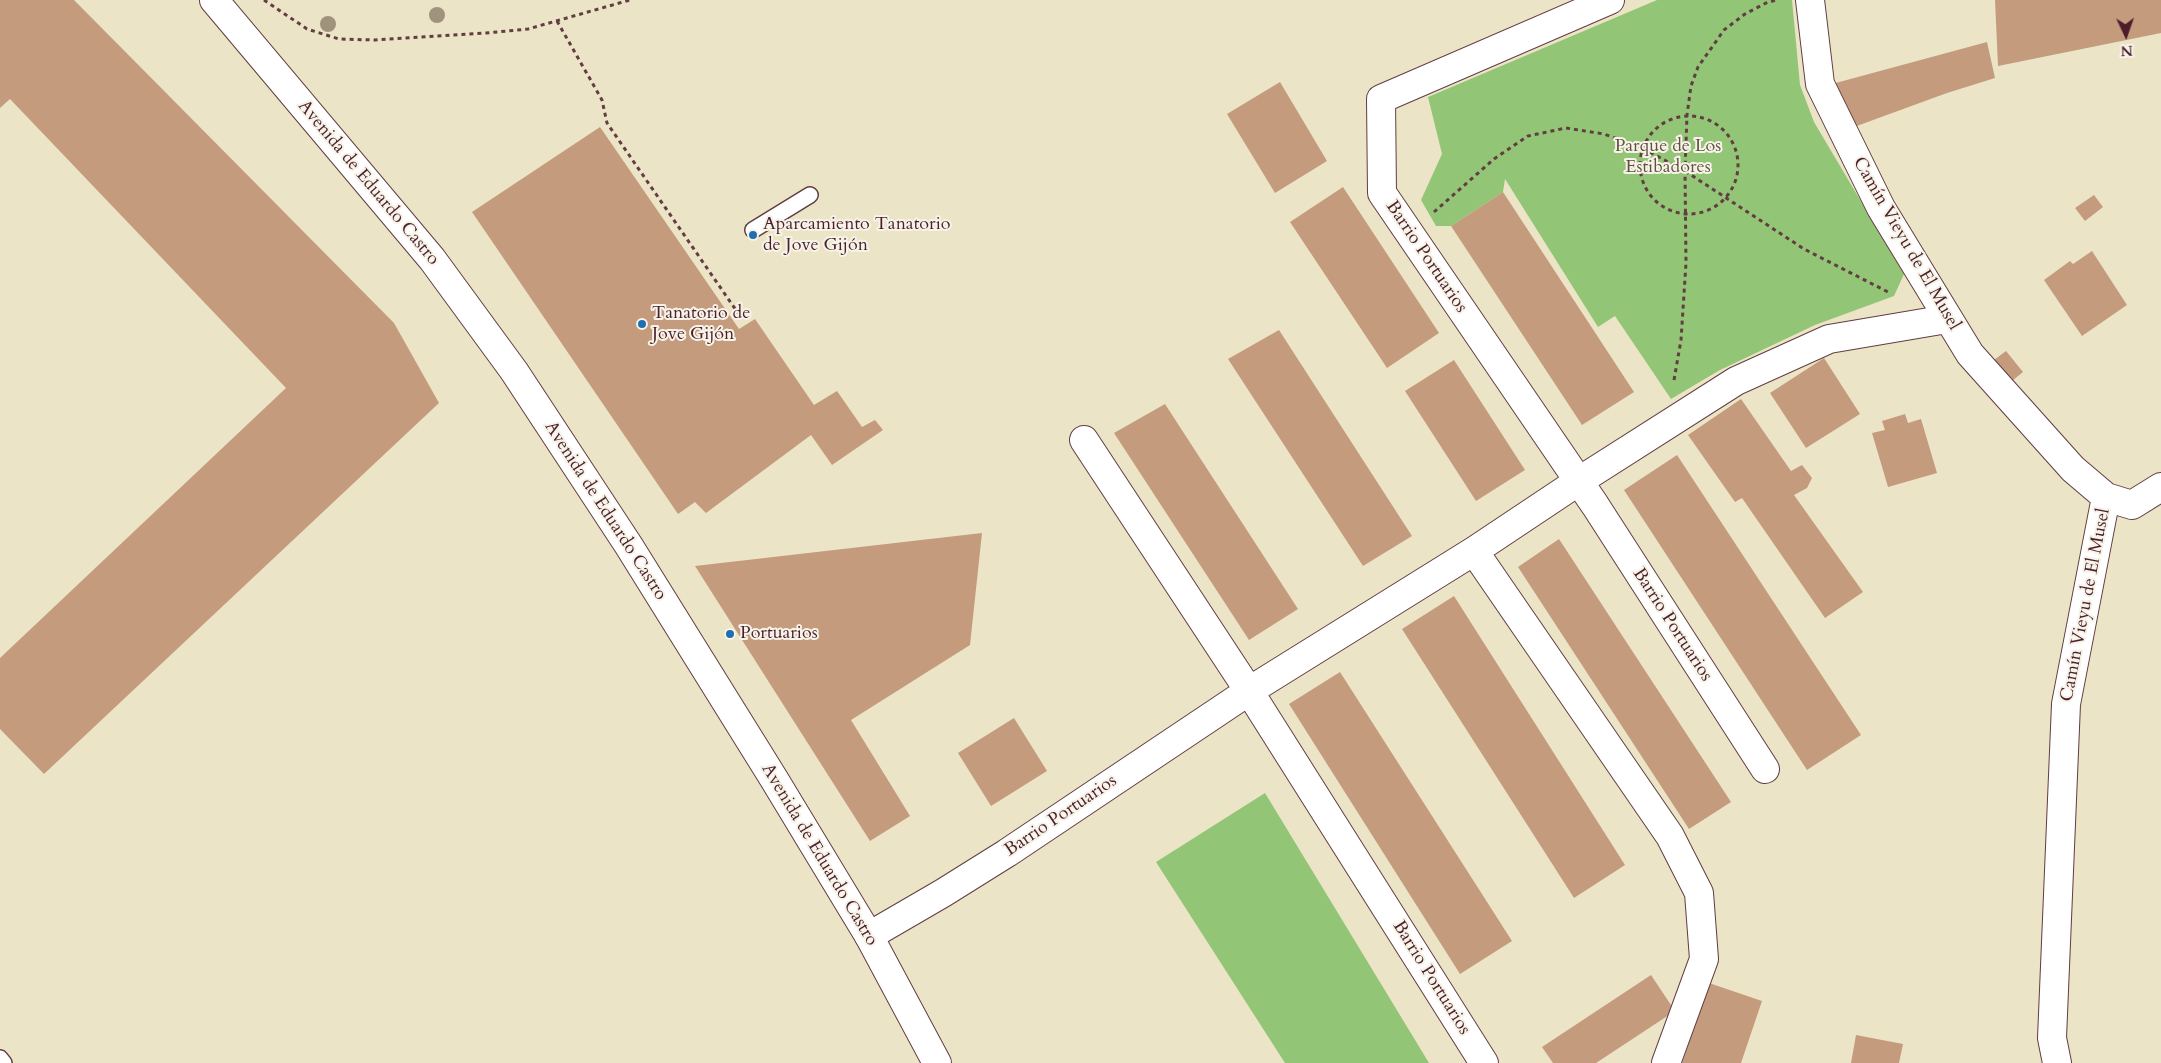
<!DOCTYPE html>
<html>
<head>
<meta charset="utf-8">
<style>
	body { margin:0 }
	#map { position:relative; width:2161px; height:1063px; overflow:hidden; background:#ece4c6; font-family:Cardo,serif }
	canvas { display:block }
	.north { position:absolute; left:2101px; top:10px; width:50px; height:50px; -webkit-text-stroke:4px #f7f3e8; paint-order:stroke; rotate:177deg; font-size:14px; font-weight:700; line-height:20px; text-align:center; color:#4a1f2b }
	.north::after { content:''; display:block; margin:auto; width:18px; height:22px; background:#4a1f2b; clip-path:polygon(50% 0,100% 100%,50% 72%,0 100%) }
</style>
</head>
<body>
<div id="map">
<canvas width="2161" height="1063"></canvas>
<div class="north">N</div>
</div>
<script>
const c = document.querySelector('canvas').getContext('2d');
c.lineJoin = 'round';
function fillPath(path, color) { c.fillStyle = color; c.fill(path, 'evenodd'); }
const poly = rows => new Path2D(rows.map(r => 'M' + r).join(''));
function stroke(path, color, width, dash) { c.strokeStyle = color; c.lineWidth = width; c.lineCap = dash ? 'butt' : 'round'; c.setLineDash(dash || []); c.stroke(path); }
function write(font, color, halo, rows, align = 'center') {
  c.font = font + ' Cardo,serif'; c.lineWidth = 4; c.setLineDash([]); c.textBaseline = 'middle'; c.strokeStyle = halo; c.fillStyle = color; for (const [text, x, y, turn = 0] of rows) {
    c.save(); c.translate(x, y); c.rotate((+turn || 0) * Math.PI / 180); c.textAlign = isNaN(turn) ? turn : align; if (halo) c.strokeText(text, 0, 0); c.fillText(text, 0, 0); c.restore();
  }
}
fillPath(poly([
	[1657,0,1792,0,1800,85,1814,122,1904,274,1894,296,1815,325,1720,370,1671,399,1615,316,1598,327,1505,179,1503,192,1451,226,1436,226,1421,200,1442,154,1428,97],
	[1265,793,1392,1002,1429,1063,1285,1063,1156,862]
]), '#93c576');
fillPath(poly([
	[0,0,74,0,394,323,439,403,44,774,0,729,0,658,286,388,10,99,0,108],
	[1995,0,2161,0,2161,33,1998,66],
	[1987,42,1995,78,1947,93,1854,127,1832,84],
	[1280,82,1327,161,1275,193,1227,114],
	[600,127,739,329,755,319,814,405,837,391,862,427,875,420,883,430,832,465,811,435,706,513,695,502,678,514,472,212],
	[1343,187,1439,333,1387,368,1290,222],
	[1503,192,1634,392,1582,425,1451,226],
	[2094,195,2103,207,2085,221,2075,208],
	[2092,251,2127,305,2082,336,2044,280,2070,261,2073,264],
	[1279,330,1412,536,1363,566,1228,359],
	[2006,351,2023,372,2012,381,1994,360],
	[1824,358,1860,414,1806,448,1770,393],
	[1454,360,1525,470,1476,501,1405,391],
	[1741,399,1791,471,1802,465,1812,478,1807,488,1794,495,1863,592,1825,618,1742,498,1735,502,1688,435],
	[1165,404,1298,609,1249,640,1114,433],
	[1905,414,1908,423,1921,419,1937,473,1888,487,1872,433,1885,430,1882,421],
	[1677,455,1861,735,1807,770,1624,490],
	[982,533,970,645,851,720,910,816,870,841,695,566],
	[1559,539,1731,802,1689,829,1518,567],
	[1454,596,1625,865,1574,898,1402,629],
	[1340,672,1512,941,1460,974,1289,704],
	[1014,718,1047,771,991,806,958,753],
	[1651,975,1675,1011,1596,1063,1553,1063,1542,1047],
	[1709,983,1762,1001,1741,1063,1682,1063],
	[1856,1035,1903,1044,1899,1063,1851,1063]
]), '#c59b7d');
const lane = poly([
	[753,230,810,195],
	[0,1058,4,1063]
]);
const street = poly([
	[1610,0,1381,99,1382,193,1595,505,1765,769],
	[1810,0,1820,84,1881,208,1970,354,2073,469,2106,497,2066,704,2052,1038,2057,1063],
	[1084,440,1249,691,1484,1063],
	[2106,497,2132,505,2161,487],
	[1474,551,1670,836,1699,893,1704,959,1666,1063],
	[869,936,943,893,1007,853,1249,691,1474,551,1579,481,1736,381,1829,339,1947,319]
]);
const secondary = poly([
	[214,0,432,259,514,371,629,546,774,779,869,936,937,1063]
]);
stroke(lane, '#623d42', 18);
stroke(street, '#623d42', 30);
stroke(secondary, '#623d42', 30);
stroke(poly([
	[264,0,307,29,339,39,375,40,486,33,528,29,630,0],
	[557,21,602,100,607,123,740,316],
	'1640 165a49 49 0 1 1 98 0a49 49 0 1 1-98 0Z',
	[1434,212,1494,159,1528,136,1566,128,1604,134,1642,148,1685,171,1804,249,1890,293],
	[1674,380,1681,340,1686,263,1685,171,1687,115,1691,86,1698,67,1724,30,1745,14,1766,3,1776,0]
]), '#623d42', 3, [4, 4]);
stroke(lane, '#fff', 15);
stroke(street, '#fff', 28);
stroke(secondary, '#fff', 28);
c.fillStyle = '#9f937d';
for (const [x, y] of [
	[437,15],
	[328,24]
]) { c.beginPath(); c.arc(x, y, 8, 0, 2 * Math.PI); c.fill(); }
for (const [x, y, r, color] of [
	[753,235,5,"#1f6fb2"],
	[642,324,5,"#1f6fb2"],
	[730,634,5,"#1f6fb2"]
]) { const dot = new Path2D(); dot.arc(x, y, r, 0, 2 * Math.PI); c.fillStyle = color; c.fill(dot); stroke(dot, '#f7f3e8', 2); }
write('18px', '#605142', '#f7f3e8', [
	["Parque de Los",1668,147],
	["Estibadores",1668,168]
]);
write('18px', '#4a1f2b', '#f7f3e8', [
	["Avenida de Eduardo Castro",368,183,50],
	["Camín Vieyu de El Musel",1906,244,60],
	["Barrio Portuarios",1426,257,56],
	["Avenida de Eduardo Castro",605,511,57],
	["Camín Vieyu de El Musel",2086,605,-79],
	["Barrio Portuarios",1672,625,57],
	["Barrio Portuarios",1061,816,-34],
	["Avenida de Eduardo Castro",819,855,59],
	["Barrio Portuarios",1431,978,58]
]);
write('18px', '#4a1f2b', '#f7f3e8', [
	["Aparcamiento Tanatorio",763,225],
	["de Jove Gijón",763,246],
	["Tanatorio de",652,314],
	["Jove Gijón",652,335],
	["Portuarios",740,634]
], 'left');
</script>
</body>
</html>
